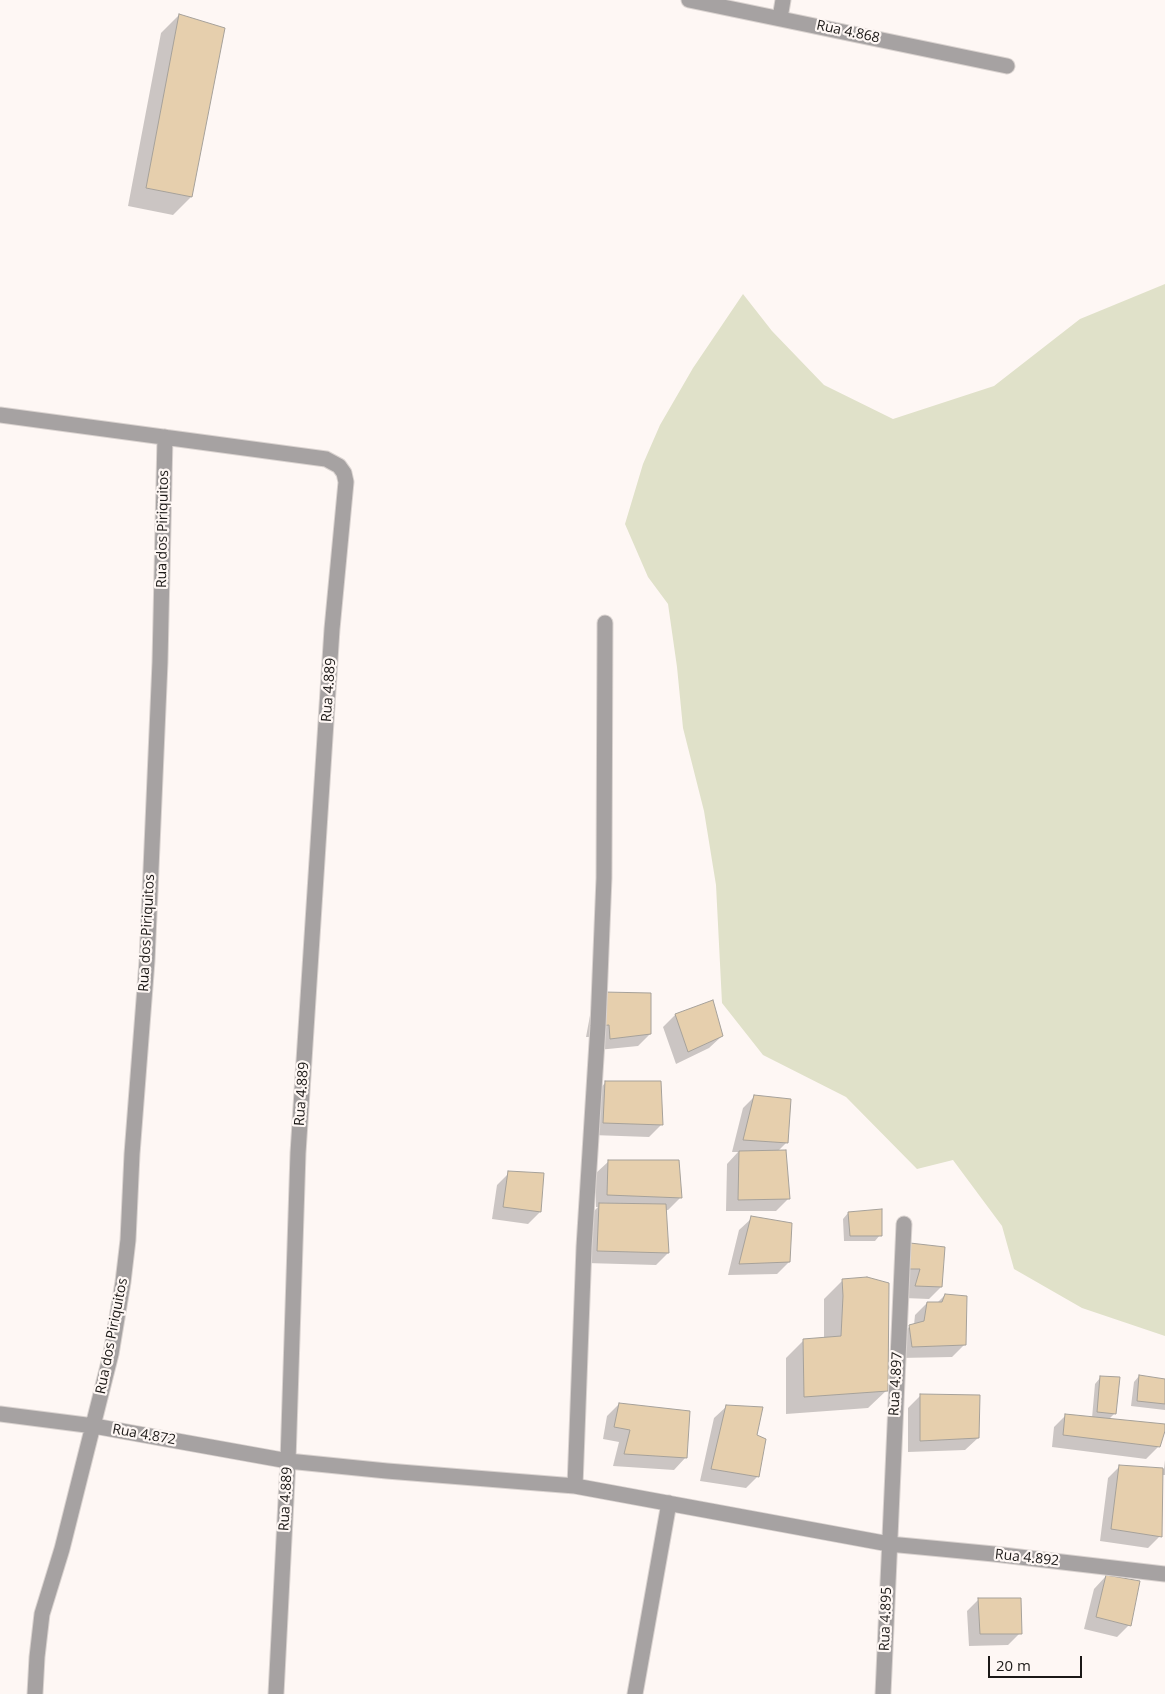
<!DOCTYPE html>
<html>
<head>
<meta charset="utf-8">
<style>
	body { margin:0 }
	#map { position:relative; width:1165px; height:1694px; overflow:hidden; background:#fef7f4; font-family:"Open Sans",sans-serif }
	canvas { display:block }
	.scale { position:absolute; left:988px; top:1656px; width:94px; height:22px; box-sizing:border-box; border:2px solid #1b1816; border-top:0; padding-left:6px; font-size:15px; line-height:18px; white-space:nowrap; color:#1b1816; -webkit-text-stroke:4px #fef7f4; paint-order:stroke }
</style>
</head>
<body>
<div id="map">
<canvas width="1165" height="1694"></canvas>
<div class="scale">20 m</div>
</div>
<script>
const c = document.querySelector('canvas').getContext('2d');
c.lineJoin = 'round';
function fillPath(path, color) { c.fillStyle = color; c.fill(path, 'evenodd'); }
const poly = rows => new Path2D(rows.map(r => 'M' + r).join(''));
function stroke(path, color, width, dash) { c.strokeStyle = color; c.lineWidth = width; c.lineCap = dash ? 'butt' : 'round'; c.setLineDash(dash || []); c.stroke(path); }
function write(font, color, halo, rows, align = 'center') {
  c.font = font + ' "Open Sans",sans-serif'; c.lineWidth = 4.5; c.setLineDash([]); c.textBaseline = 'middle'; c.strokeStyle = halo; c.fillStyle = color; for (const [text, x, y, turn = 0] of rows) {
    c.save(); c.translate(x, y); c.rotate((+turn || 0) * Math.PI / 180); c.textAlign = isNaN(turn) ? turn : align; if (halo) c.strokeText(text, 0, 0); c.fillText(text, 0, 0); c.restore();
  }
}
fillPath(poly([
	[1165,284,1165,1336,1082,1308,1014,1269,1002,1226,953,1160,917,1169,846,1097,763,1055,722,1003,716,885,704,811,683,728,677,667,668,604,648,577,625,524,643,464,660,425,693,368,743,294,772,331,824,385,893,419,994,386,1080,319]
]), '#e0e1c9');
fillPath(poly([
	[179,15,224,29,191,197,173,215,128,206,161,33],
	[592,1005,650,1034,638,1046,598,1050,597,1037,586,1037],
	[675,1015,722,1036,709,1048,676,1064,663,1027],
	[606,1082,661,1125,649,1137,592,1135,594,1095],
	[755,1096,787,1142,778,1151,788,1199,776,1211,726,1211,727,1164,738,1152,732,1152,743,1108],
	[609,1161,680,1198,668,1210,665,1210,668,1253,656,1265,586,1263,588,1217,598,1207,596,1207,596,1173],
	[509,1173,540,1212,528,1224,492,1219,497,1185],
	[848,1213,880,1235,875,1241,844,1241,843,1219],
	[752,1218,789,1262,777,1274,728,1275,739,1230],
	[910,1245,941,1287,929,1299,904,1298,909,1281,897,1281],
	[842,1281,887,1390,868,1408,786,1414,786,1358,804,1340,824,1339,824,1299],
	[945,1295,964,1345,952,1357,900,1358,898,1338,910,1326,914,1325,915,1315,927,1303,937,1303],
	[1139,1376,1165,1380,1165,1410,1131,1406,1134,1382],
	[1100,1378,1115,1413,1108,1420,1165,1425,1158,1447,1146,1459,1052,1447,1054,1427,1066,1415,1092,1418,1095,1384],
	[920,1396,978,1438,965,1450,908,1452,908,1408],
	[619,1404,686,1457,674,1470,613,1466,619,1442,603,1439,607,1416],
	[727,1406,756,1436,758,1476,746,1488,700,1481,714,1418],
	[1165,1460,1165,1475,1162,1475,1160,1536,1148,1548,1100,1541,1108,1478,1120,1466,1164,1469],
	[1106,1576,1129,1625,1117,1637,1084,1629,1094,1589],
	[979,1599,1020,1633,1008,1645,969,1646,967,1611]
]), '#0003');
const building = poly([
	[179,14,225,28,192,197,146,188,179,14],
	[603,992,651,993,651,1034,610,1039,609,1025,598,1026,603,992],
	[713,1000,723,1036,688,1052,675,1014,713,1000],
	[605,1081,661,1081,663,1125,603,1123,605,1081],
	[754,1095,791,1099,788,1143,743,1140,754,1095],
	[786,1150,790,1199,738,1200,739,1151,786,1150],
	[608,1160,679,1160,682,1198,607,1195,608,1160],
	[508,1171,544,1173,541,1212,503,1207,508,1171],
	[599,1203,666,1204,669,1253,597,1251,599,1203],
	[882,1209,882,1236,850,1236,848,1212,882,1209],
	[751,1216,792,1223,790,1262,739,1264,751,1216],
	[910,1243,945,1247,942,1287,915,1286,920,1269,909,1269,910,1243],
	[867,1277,889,1283,888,1391,804,1397,803,1339,841,1336,843,1296,842,1279,867,1277],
	[945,1294,967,1296,966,1345,912,1347,909,1325,924,1321,927,1302,942,1302,945,1294],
	[1139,1375,1165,1379,1165,1404,1137,1401,1139,1375],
	[1100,1376,1120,1377,1116,1414,1097,1412,1100,1376],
	[920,1394,980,1395,979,1438,920,1441,920,1394],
	[619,1403,690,1411,687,1458,624,1454,630,1430,614,1427,619,1403],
	[726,1405,763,1407,757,1435,766,1439,759,1477,711,1469,726,1405],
	[1065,1414,1165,1424,1165,1431,1160,1447,1063,1435,1065,1414],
	[1119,1465,1163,1468,1162,1537,1111,1529,1119,1465],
	[1106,1575,1140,1581,1131,1626,1096,1617,1106,1575],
	[978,1598,1021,1598,1022,1634,980,1634,978,1598]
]);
fillPath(building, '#e6cfad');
stroke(building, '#a6a19a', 1);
const street = poly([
	[689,0,1007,66],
	[780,18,783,0],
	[0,415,326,459,339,466,344,473,346,482,332,629,298,1153,288,1461,276,1694],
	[0,1414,94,1426,288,1461,387,1471,575,1486,889,1544,994,1554,1165,1574],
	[575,1486,584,1247,598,1026,604,878,605,623],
	[35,1694,37,1657,42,1614,62,1549,111,1354,123,1282,128,1240,132,1154,147,961,160,662,165,437],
	[635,1694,669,1503],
	[883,1694,904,1224]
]);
stroke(street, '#dad3d0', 17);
stroke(street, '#a6a2a2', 15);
write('14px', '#1b1816', '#fef7f4', [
	["Rua 4.868",848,32,12],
	["Rua dos Piriquitos",163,529,-89],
	["Rua 4.889",329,690,-86],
	["Rua dos Piriquitos",147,933,-87],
	["Rua 4.889",302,1094,-86],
	["Rua dos Piriquitos",112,1336,-79],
	["Rua 4.897",896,1384,-87],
	["Rua 4.872",144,1435,10],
	["Rua 4.889",286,1499,-87],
	["Rua 4.892",1027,1558,6],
	["Rua 4.895",886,1619,-88]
]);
</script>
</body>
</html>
